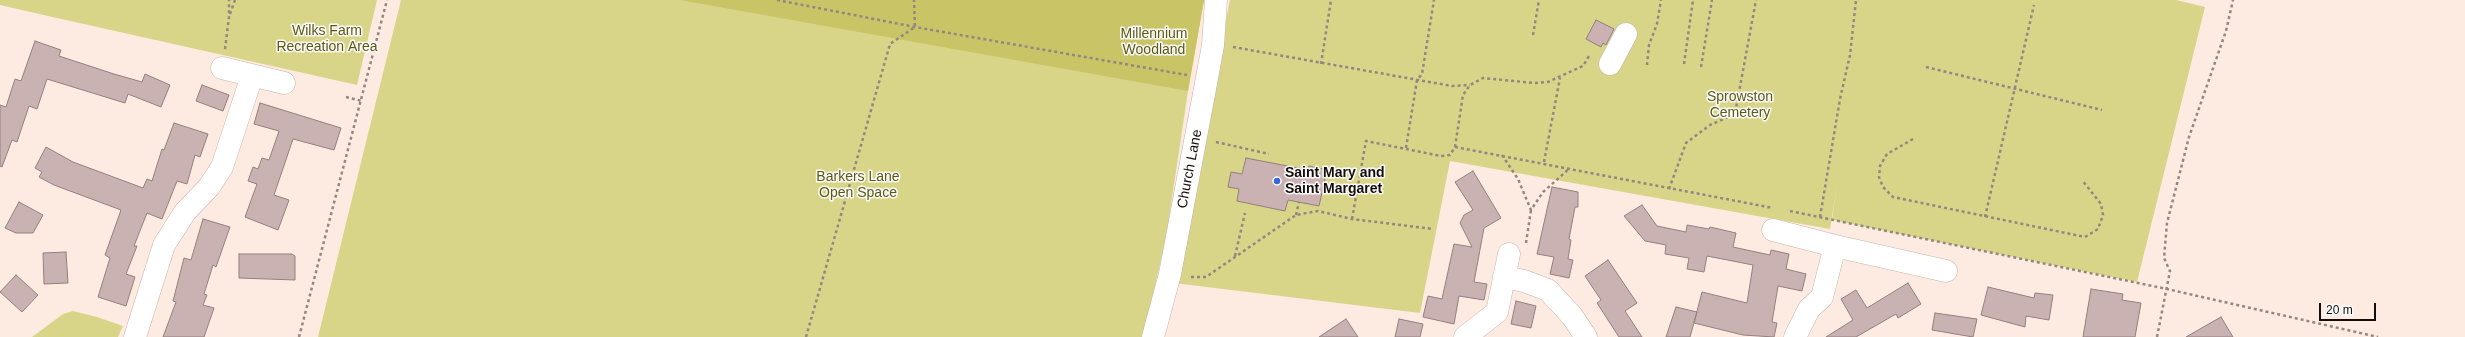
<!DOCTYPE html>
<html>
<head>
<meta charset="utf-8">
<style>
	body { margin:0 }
	#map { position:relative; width:2465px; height:337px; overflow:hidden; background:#fdebe2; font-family:Helvetica,sans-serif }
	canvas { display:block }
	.scale { position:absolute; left:2319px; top:303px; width:57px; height:18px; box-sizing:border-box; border:2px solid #130c08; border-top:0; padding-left:5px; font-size:12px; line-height:14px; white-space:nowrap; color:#130c08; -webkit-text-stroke:3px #fcfcfc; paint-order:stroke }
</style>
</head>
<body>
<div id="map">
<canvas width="2465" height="337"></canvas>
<div class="scale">20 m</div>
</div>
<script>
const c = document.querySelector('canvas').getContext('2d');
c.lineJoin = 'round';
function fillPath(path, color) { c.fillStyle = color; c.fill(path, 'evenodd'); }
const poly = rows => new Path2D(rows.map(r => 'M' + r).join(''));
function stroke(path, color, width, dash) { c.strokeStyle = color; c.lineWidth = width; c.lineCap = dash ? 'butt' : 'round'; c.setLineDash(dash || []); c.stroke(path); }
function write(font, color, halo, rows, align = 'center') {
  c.font = font + ' Helvetica,sans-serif'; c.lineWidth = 3; c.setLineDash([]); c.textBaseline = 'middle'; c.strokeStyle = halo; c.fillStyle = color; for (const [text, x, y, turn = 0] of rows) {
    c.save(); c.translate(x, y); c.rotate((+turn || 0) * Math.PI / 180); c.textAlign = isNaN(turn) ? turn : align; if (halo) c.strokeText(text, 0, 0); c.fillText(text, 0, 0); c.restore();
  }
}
fillPath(poly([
	[0,0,377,0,357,85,48,16,0,5],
	[401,0,1204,0,1188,91,1166,238,1143,337,318,337],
	[1230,0,2176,0,2205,7,2137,282,1832,220,1837,186,1830,229,1450,161,1420,313,1174,283],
	[73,311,97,317,123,326,118,337,32,337,63,314]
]), '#d8d588');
fillPath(poly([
	[680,0,1204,0,1188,91]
]), '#c9c466');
const building = poly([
	[1596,20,1614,29,1606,45,1603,43,1601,47,1586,39,1596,20],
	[35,41,61,50,59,56,114,74,142,82,145,74,170,85,161,107,128,94,125,103,47,79,37,109,29,106,17,142,12,140,2,167,0,166,0,105,6,107,15,79,21,81,35,41],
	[202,85,229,95,223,111,196,101,202,85],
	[260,103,341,128,334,150,293,139,274,195,289,200,278,230,245,217,257,184,248,181,253,167,258,169,262,158,269,160,279,131,254,124,260,103],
	[174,123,208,134,200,157,195,155,187,184,177,181,162,219,147,213,134,246,137,246,126,274,135,277,126,306,98,297,110,258,105,255,121,210,54,185,39,177,42,172,35,168,46,147,73,162,143,188,147,179,152,181,162,149,164,150,174,123],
	[1246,158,1308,170,1309,166,1327,170,1319,206,1288,200,1285,211,1237,201,1239,189,1228,187,1231,172,1242,174,1246,158],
	[1473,171,1501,218,1484,228,1474,282,1487,284,1484,300,1459,296,1454,324,1423,317,1428,296,1442,299,1454,244,1472,247,1460,223,1464,215,1473,210,1455,182,1473,171],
	[1552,187,1578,192,1578,207,1575,207,1569,239,1571,240,1568,259,1573,260,1569,278,1550,274,1554,257,1537,254,1552,187],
	[19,202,43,215,33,233,16,233,5,228,19,202],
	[1642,205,1657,226,1686,232,1687,225,1709,229,1710,227,1736,233,1733,247,1770,255,1771,250,1789,254,1786,269,1806,274,1802,291,1778,286,1772,322,1777,323,1774,337,1743,335,1694,323,1702,292,1747,303,1753,265,1707,256,1704,272,1687,269,1689,258,1665,254,1666,245,1645,241,1624,216,1642,205],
	[203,219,230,227,216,267,213,265,204,294,207,295,203,305,214,308,204,337,163,337,176,302,173,301,184,258,191,260,203,219],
	[66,252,68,283,44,284,43,253,66,252],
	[239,254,292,254,295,256,295,280,239,278,239,254],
	[1608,260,1637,303,1625,311,1642,337,1619,337,1597,303,1601,300,1585,276,1608,260],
	[16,275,38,295,22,312,0,292,16,275],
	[1908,283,1921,304,1898,318,1896,314,1856,337,1826,337,1853,320,1841,299,1856,290,1867,308,1908,283],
	[1988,287,2034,298,2035,293,2053,295,2049,320,2026,316,2025,327,1981,315,1988,287],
	[2091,289,2123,294,2122,300,2141,303,2135,337,2083,337,2091,289],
	[1516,301,1536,306,1531,328,1511,324,1516,301],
	[1676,307,1697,312,1690,337,1666,337,1676,307],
	[1935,313,1977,319,1973,337,1932,330,1935,313],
	[2221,317,2233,337,2186,337,2221,317],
	[1346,319,1358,337,1319,337,1346,319],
	[1399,319,1423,324,1420,337,1395,337,1399,319]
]);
fillPath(building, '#cbb2b2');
stroke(building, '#957e7e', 1);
const minor = poly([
	[1610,64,1626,34],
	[222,68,284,83],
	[1773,230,1835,246],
	[1504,277,1524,281,1548,290,1572,316,1586,337],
	[135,337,164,245,185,212,209,187,222,167,252,76],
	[1153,337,1170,274,1207,78,1213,45,1216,0],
	[1465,337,1497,312,1509,254],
	[1795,337,1809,309,1822,297,1835,246,1946,271]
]);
stroke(minor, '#c8b3a9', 23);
stroke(poly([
	[777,0,915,27,1187,75],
	[230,14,235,0],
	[1533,35,1539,0],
	[1233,47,1452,86,1470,85],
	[225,49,229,17,229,0],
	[1321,64,1331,0],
	[1684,64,1693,0],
	[1647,65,1649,45,1657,24,1661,0],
	[1701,67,1712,0],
	[1926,67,2102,110],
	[346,97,362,101],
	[1913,139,1887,154,1880,166,1879,177,1883,187,1893,197,2085,237,2098,229,2103,215,2101,204,2082,180],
	[1216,142,1269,154],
	[1455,147,1773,208],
	[1406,148,1417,80,1422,74,1434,0],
	[1502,155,1518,179,1531,210,1543,192,1570,168],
	[1544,162,1560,78],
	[1669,189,1686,143,1710,125,1735,114,1756,0],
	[1790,211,2167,289,2378,337],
	[1296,215,1299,202],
	[1820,217,1840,99,1850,55,1856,0],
	[1985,217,2034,5],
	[1352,219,1366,141,1441,156,1450,155,1455,147,1463,95,1470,85,1483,78,1534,83,1548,82,1583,66,1589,56],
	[1526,243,1531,210],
	[1235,256,1245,213],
	[1191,277,1206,277,1296,215,1318,211,1352,219,1433,229],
	[299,337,387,0],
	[806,337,890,44,915,27,914,0],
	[2157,337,2170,271,2164,258,2167,223,2189,137,2226,31,2233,0]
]), '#948780', 2.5, [3, 3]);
stroke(minor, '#fff', 22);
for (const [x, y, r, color] of [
	[1277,181,4,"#366ad9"]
]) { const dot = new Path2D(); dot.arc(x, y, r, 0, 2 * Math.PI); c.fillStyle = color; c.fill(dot); stroke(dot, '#fcfcfc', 1.5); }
write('14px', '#5c5811', '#fcfcfc', [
	["Wilks Farm",327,31],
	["Recreation Area",327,47],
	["Millennium",1154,34],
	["Woodland",1154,50],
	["Sprowston",1740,97],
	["Cemetery",1740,113],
	["Barkers Lane",858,177],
	["Open Space",858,193]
]);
write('14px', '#130c08', '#fcfcfc', [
	["Church Lane",1190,169,-79]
]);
write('bold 14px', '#130c08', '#fcfcfc', [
	["Saint Mary and",1285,173],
	["Saint Margaret",1285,189]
], 'left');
</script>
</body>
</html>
